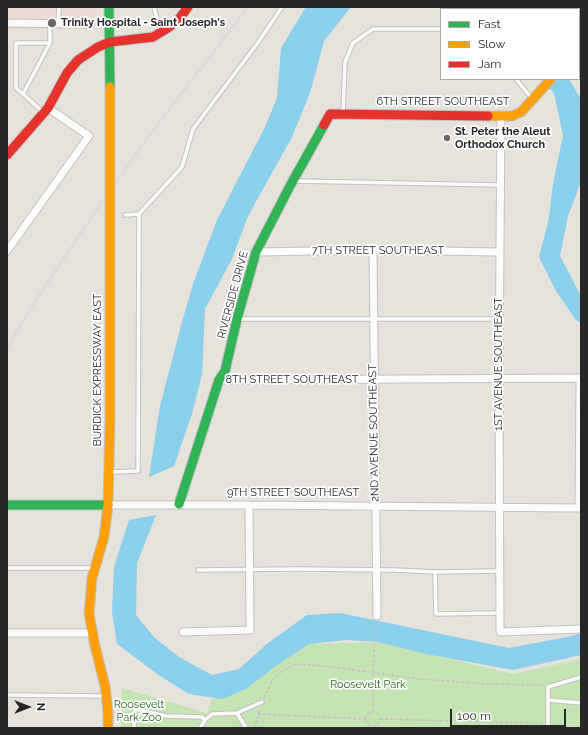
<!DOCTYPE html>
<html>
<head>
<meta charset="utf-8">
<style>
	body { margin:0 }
	#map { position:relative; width:588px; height:735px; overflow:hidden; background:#e6e2dc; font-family:Raleway,sans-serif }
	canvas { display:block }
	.frame { position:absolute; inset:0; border:8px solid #272727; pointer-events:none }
	.legend { position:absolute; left:440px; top:8px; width:140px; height:72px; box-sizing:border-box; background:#fff; border:1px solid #a9a9a9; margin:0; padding:5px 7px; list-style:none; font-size:12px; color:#272727 }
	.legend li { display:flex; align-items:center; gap:8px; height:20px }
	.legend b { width:20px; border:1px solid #a9a9a9 }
	.north { position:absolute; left:8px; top:687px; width:40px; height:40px; -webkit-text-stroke:3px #fff; paint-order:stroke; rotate:90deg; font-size:11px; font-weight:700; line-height:16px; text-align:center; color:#272727 }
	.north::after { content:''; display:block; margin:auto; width:14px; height:18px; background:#272727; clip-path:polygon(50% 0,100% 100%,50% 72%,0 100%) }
	.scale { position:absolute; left:450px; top:709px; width:116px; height:18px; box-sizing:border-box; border:2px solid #272727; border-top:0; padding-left:5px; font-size:12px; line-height:14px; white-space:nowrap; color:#272727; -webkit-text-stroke:3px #fff; paint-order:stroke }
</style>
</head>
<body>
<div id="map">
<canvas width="588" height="735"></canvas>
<div class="frame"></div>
<ul class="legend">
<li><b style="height:5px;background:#30b455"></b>Fast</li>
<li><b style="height:5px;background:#ff9f0a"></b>Slow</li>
<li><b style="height:5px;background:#e5322d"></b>Jam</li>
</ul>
<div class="north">N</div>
<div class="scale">100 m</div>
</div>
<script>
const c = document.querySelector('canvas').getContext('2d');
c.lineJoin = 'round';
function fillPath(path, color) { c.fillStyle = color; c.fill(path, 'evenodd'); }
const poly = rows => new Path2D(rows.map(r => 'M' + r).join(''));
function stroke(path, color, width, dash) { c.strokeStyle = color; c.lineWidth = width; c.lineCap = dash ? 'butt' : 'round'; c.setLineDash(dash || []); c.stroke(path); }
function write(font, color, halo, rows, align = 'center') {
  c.font = font + ' Raleway,sans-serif'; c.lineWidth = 3.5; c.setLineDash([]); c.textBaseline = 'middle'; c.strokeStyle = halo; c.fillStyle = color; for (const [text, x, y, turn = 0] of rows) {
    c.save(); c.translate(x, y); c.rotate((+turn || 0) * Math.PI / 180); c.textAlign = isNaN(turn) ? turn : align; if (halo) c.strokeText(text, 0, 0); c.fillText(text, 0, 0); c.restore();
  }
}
fillPath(poly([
	[7,7,97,7,97,29,7,29]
]), '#eddad7');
fillPath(poly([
	[378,642,513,674,581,659,581,728,121,728,122,688,207,713,212,699,309,644]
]), '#c4e4b2');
fillPath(poly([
	[306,7,351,7,324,41,310,93,292,137,248,216,232,259,205,309,202,374,192,414,174,466,149,477,160,406,182,322,194,281,217,220,265,127,277,98,281,48],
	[540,79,569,79,581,99,581,182,568,216,560,256,581,296,581,323,576,320,556,291,539,257,549,218,553,184,563,135,554,93],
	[156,515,137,563,136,615,154,637,179,657,212,675,239,669,268,643,307,615,340,613,509,648,572,636,581,633,581,655,513,670,426,654,378,642,346,640,309,644,277,665,246,689,222,699,189,694,160,676,117,644,112,612,114,567,129,520]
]), '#8acfec');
const lane = poly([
	[154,7,160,31],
	[58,24,59,7],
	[516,79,533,100],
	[23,94,16,88,16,43,50,43,50,24],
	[43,112,23,94,50,43],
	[343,113,345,62,353,43,373,29,441,29],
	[294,181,500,185],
	[125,215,139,214,182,167,193,129,257,44,282,7],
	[239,319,500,319],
	[111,472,138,471,139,214],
	[7,568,94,568],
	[198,570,298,569,395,570,435,572,499,571],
	[435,572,436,614,499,613],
	[7,695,105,696],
	[548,700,581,703],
	[237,713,262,702],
	[205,720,212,714,237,713,246,728],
	[134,728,135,709,166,716,202,717,205,720,200,728],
	[548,728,548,687,581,677]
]);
const street = poly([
	[7,23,85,24],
	[579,47,581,45],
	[501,115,499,378,500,632,581,629],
	[373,250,377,616],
	[7,251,89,136,48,108],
	[256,252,373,250,500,252],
	[219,380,581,378],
	[108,505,249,505,579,508,580,378],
	[183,632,250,630,249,505],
	[7,633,93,633]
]);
const fast = poly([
	[109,7,110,87],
	[179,504,219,380,225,371,237,319,256,252,290,186,324,125],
	[7,505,108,505]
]);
const slow = poly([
	[488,116,512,116,521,112,551,79],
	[108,728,108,711,105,686,95,646,89,614,92,578,104,537,108,505,110,420]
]);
const jam = poly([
	[110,42,153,37,168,28,179,19,188,7],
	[324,125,330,114,488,116],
	[7,155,48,108,67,73,78,60,98,47,110,42]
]);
stroke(lane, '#c3c1c2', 5.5);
stroke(street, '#c3c1c2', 9);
stroke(fast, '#c3c1c2', 11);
stroke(slow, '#c3c1c2', 11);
stroke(jam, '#c3c1c2', 11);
stroke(poly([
	[264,698,274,678,281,672,296,664,324,666,419,679,489,684,543,685],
	[373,712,373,673,376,622],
	'366 719a7 7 0 1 1 14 0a7 7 0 1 1-14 0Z',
	[258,714,366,719],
	[380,719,542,723],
	[255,728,260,709]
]), '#c4c3c2', 1.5, [3, 2]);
stroke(lane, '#fbfbfa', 3.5);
stroke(street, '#fbfbfa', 7);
stroke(fast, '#30b455', 9);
stroke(slow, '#ff9f0a', 9);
stroke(jam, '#e5322d', 9);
stroke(poly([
	[7,348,34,303,95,212,148,137,248,7]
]), '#dcdbdd', 2.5);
const slowBridge = poly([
	[110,87,110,420]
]);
stroke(slowBridge, '#c3c1bf', 11, []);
stroke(slowBridge, '#ff9f0a', 9);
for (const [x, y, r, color] of [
	[52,23,5,"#6a6866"],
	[447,138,4,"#6a6866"]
]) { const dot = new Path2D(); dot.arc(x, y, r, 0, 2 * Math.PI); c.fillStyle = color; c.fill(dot); stroke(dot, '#fff', 1.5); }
write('bold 11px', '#272727', '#fff', [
	["Trinity Hospital - Saint Joseph's",61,23],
	["St. Peter the Aleut",455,132],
	["Orthodox Church",455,145]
], 'left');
write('11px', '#272727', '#fff', [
	["6TH STREET SOUTHEAST",443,102],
	["7TH STREET SOUTHEAST",378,251],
	["RIVERSIDE DRIVE",233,295,-75],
	["1ST AVENUE SOUTHEAST",499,364,-90],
	["BURDICK EXPRESSWAY EAST",98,370,-90],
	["8TH STREET SOUTHEAST",292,380],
	["2ND AVENUE SOUTHEAST",374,433,-91],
	["9TH STREET SOUTHEAST",293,493]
]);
write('11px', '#236516', '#fff', [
	["Roosevelt Park",368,685],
	["Roosevelt",139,705],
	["Park Zoo",139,718]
]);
</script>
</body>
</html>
